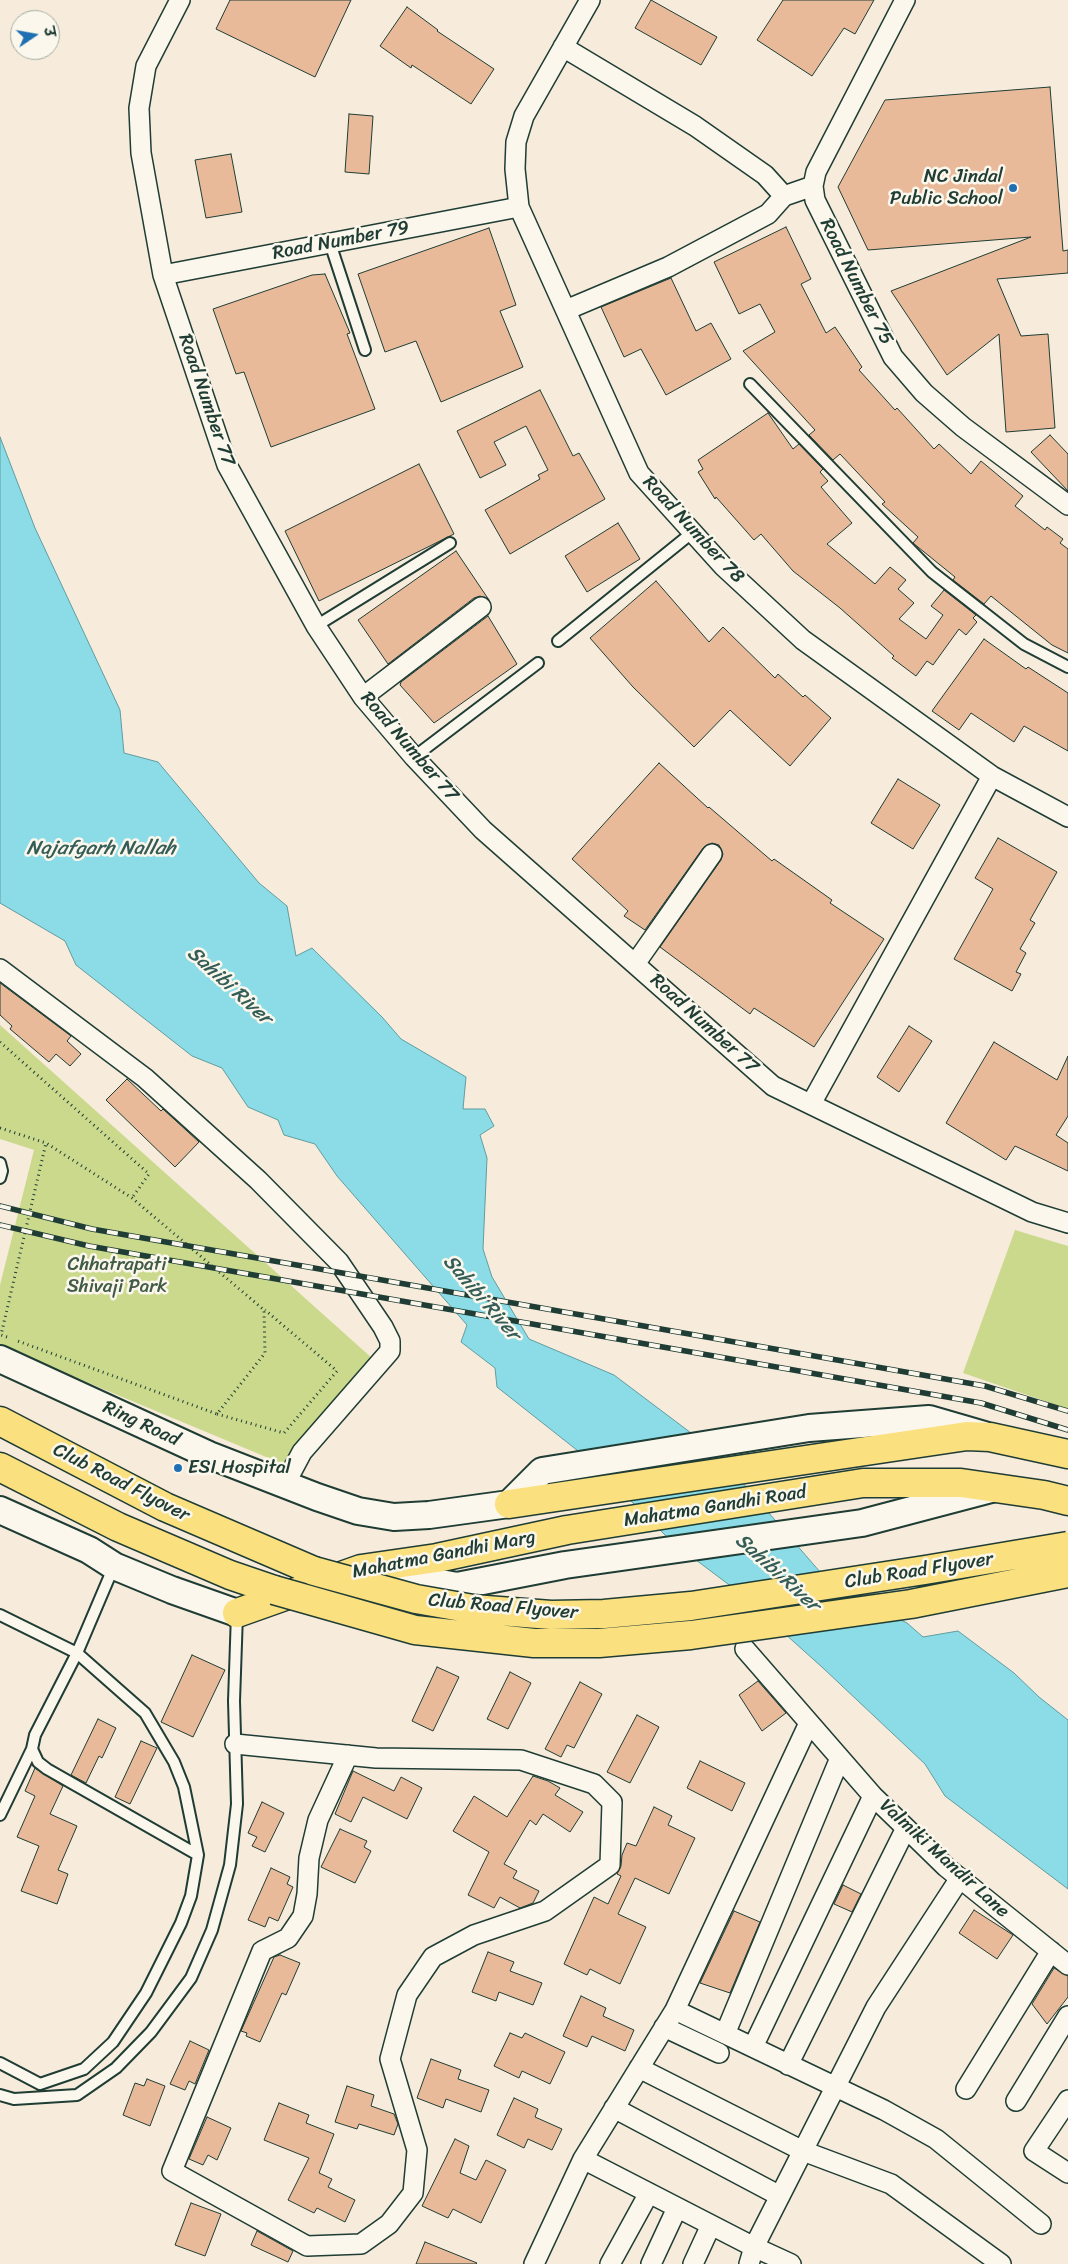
<!DOCTYPE html>
<html>
<head>
<meta charset="utf-8">
<style>
	body { margin:0 }
	#map { position:relative; width:1068px; height:2264px; overflow:hidden; background:#f7ebdc; font-family:Sriracha,"Playpen Sans Deva",sans-serif }
	canvas { display:block }
	.north { position:absolute; left:10px; top:10px; width:50px; height:50px; box-sizing:border-box; background:#fbf7ec; border:1px solid #a3ada2; border-radius:50%; rotate:78deg; font-size:14px; font-weight:700; line-height:20px; text-align:center; color:#1f3d34 }
	.north::after { content:''; display:block; margin:auto; width:18px; height:22px; background:#1f6fb2; clip-path:polygon(50% 0,100% 100%,50% 72%,0 100%) }
</style>
</head>
<body>
<div id="map">
<canvas width="1068" height="2264"></canvas>
<div class="north">उ</div>
</div>
<script>
const c = document.querySelector('canvas').getContext('2d');
c.lineJoin = 'round';
function fillPath(path, color) { c.fillStyle = color; c.fill(path, 'evenodd'); }
const poly = rows => new Path2D(rows.map(r => 'M' + r).join(''));
function stroke(path, color, width, dash) { c.strokeStyle = color; c.lineWidth = width; c.lineCap = dash ? 'butt' : 'round'; c.setLineDash(dash || []); c.stroke(path); }
function write(font, color, halo, rows, align = 'center') {
  c.font = font + ' Sriracha,sans-serif'; c.lineWidth = 5; c.setLineDash([]); c.textBaseline = 'middle'; c.strokeStyle = halo; c.fillStyle = color; for (const [text, x, y, turn = 0] of rows) {
    c.save(); c.translate(x, y); c.rotate((+turn || 0) * Math.PI / 180); c.textAlign = isNaN(turn) ? turn : align; if (halo) c.strokeText(text, 0, 0); c.fillText(text, 0, 0); c.restore();
  }
}
fillPath(poly([
	[0,1025,373,1359,283,1464,0,1346,0,1285,34,1150,0,1139],
	[1015,1230,1068,1246,1068,1409,963,1373]
]), '#cbd98d');
const water = poly([
	[0,437,35,528,120,710,124,753,158,762,259,883,287,906,296,956,312,948,382,1017,401,1039,466,1077,463,1109,485,1109,494,1126,480,1135,487,1158,483,1249,492,1277,529,1339,614,1375,715,1451,821,1573,854,1598,907,1623,923,1637,958,1631,1014,1673,1039,1697,1068,1720,1068,1889,945,1796,925,1764,823,1668,736,1590,672,1542,592,1462,497,1387,495,1368,461,1342,467,1325,337,1176,315,1144,284,1135,278,1120,248,1107,222,1068,192,1056,76,965,65,941,0,903,0,437]
]);
fillPath(water, '#8bdce7');
stroke(water, '#609c9f', 1);
const building = poly([
	[230,0,351,0,315,77,216,29,230,0],
	[651,0,717,37,701,65,635,28,651,0],
	[783,0,874,0,855,34,844,28,812,76,757,40,783,0],
	[407,7,438,30,437,31,494,69,471,104,412,65,411,68,380,46,407,7],
	[1050,87,1063,251,1068,250,1068,273,997,279,1021,336,1048,334,1055,428,1006,432,999,334,947,375,891,291,1031,237,868,250,838,187,885,100,1050,87],
	[349,114,373,116,369,174,345,172,349,114],
	[231,154,242,212,206,218,195,160,231,154],
	[786,227,811,279,801,284,826,333,835,327,862,367,859,370,895,410,897,408,934,449,939,444,971,474,981,461,1023,496,1015,506,1045,530,1047,527,1063,539,1060,543,1068,549,1068,653,1052,645,991,596,984,604,953,580,955,577,913,543,918,537,882,504,885,502,840,454,833,460,809,435,815,430,743,351,775,332,760,304,739,314,714,262,786,227],
	[489,228,516,305,500,311,523,367,441,402,416,341,385,352,358,274,489,228],
	[325,274,350,333,347,334,375,409,271,447,244,372,236,374,213,309,312,275,325,274],
	[671,278,696,331,711,323,731,359,666,395,641,349,624,357,601,307,671,278],
	[540,390,573,456,579,453,605,499,510,554,485,510,540,479,538,475,548,470,526,426,494,442,506,465,480,478,457,431,540,390],
	[768,413,793,449,799,444,823,469,820,472,828,481,821,487,852,523,827,544,875,584,890,567,906,580,898,589,914,603,899,619,926,639,943,615,931,606,944,590,976,615,973,618,977,622,966,635,959,629,933,665,927,661,916,676,892,658,894,656,840,608,793,571,761,534,754,540,716,497,715,499,698,472,703,469,698,460,768,413],
	[1050,435,1068,454,1068,491,1031,452,1050,435],
	[419,464,454,534,319,601,285,531,419,464],
	[618,523,640,559,587,592,565,556,618,523],
	[456,551,489,600,480,596,474,598,388,664,358,620,456,551],
	[656,581,709,642,723,627,775,678,778,674,803,697,805,695,831,718,790,766,730,710,694,747,633,687,590,638,656,581],
	[488,616,517,664,434,723,400,685,401,682,488,616],
	[984,639,1026,669,1028,667,1068,693,1068,751,1024,726,1014,742,971,713,959,730,932,711,984,639],
	[659,763,708,808,709,807,772,861,774,859,832,900,830,903,884,939,814,1047,754,1008,750,1014,660,947,721,860,723,854,719,845,712,843,703,848,645,930,624,916,628,911,572,859,659,763],
	[898,779,940,805,913,849,871,823,898,779],
	[998,838,1057,872,1030,920,1035,923,1020,949,1026,953,1016,972,1021,974,1012,991,954,959,993,889,975,878,998,838],
	[0,983,71,1036,67,1041,81,1054,70,1066,56,1054,49,1062,10,1029,12,1026,0,1015,0,983],
	[909,1026,932,1041,899,1092,877,1077,909,1026],
	[994,1042,1057,1080,1068,1056,1068,1116,1056,1135,1068,1143,1068,1171,1015,1146,1006,1160,946,1123,994,1042],
	[127,1079,161,1111,163,1109,199,1142,175,1167,106,1100,127,1079],
	[192,1655,225,1670,193,1737,161,1722,192,1655],
	[437,1667,459,1677,433,1731,412,1721,437,1667],
	[510,1672,531,1683,508,1729,487,1719,510,1672],
	[758,1681,786,1713,762,1731,739,1695,758,1681],
	[580,1682,602,1694,574,1748,567,1745,561,1757,545,1749,580,1682],
	[637,1715,659,1727,630,1783,607,1772,637,1715],
	[98,1719,116,1728,102,1758,99,1756,86,1783,71,1775,98,1719],
	[141,1741,157,1748,130,1804,115,1797,141,1741],
	[700,1761,745,1783,732,1811,687,1788,700,1761],
	[35,1768,63,1786,50,1814,77,1826,58,1870,68,1874,57,1904,21,1891,39,1846,17,1837,35,1796,25,1791,35,1768],
	[353,1771,394,1791,401,1777,422,1788,407,1819,363,1797,351,1822,335,1814,353,1771],
	[533,1776,548,1781,560,1788,555,1795,583,1812,570,1832,543,1814,536,1825,530,1820,504,1864,517,1871,513,1878,539,1891,533,1903,520,1908,500,1897,494,1908,468,1895,489,1852,453,1831,474,1796,507,1817,533,1776],
	[262,1802,284,1813,265,1852,252,1846,257,1837,248,1833,262,1802],
	[654,1807,672,1816,668,1825,695,1838,669,1894,635,1878,618,1914,646,1927,620,1984,590,1969,587,1975,564,1964,594,1897,608,1904,621,1876,617,1874,621,1866,622,1855,627,1843,636,1846,654,1807],
	[340,1829,367,1841,364,1847,371,1851,355,1883,321,1867,340,1829],
	[271,1868,290,1877,287,1884,293,1887,278,1921,269,1917,265,1927,248,1920,271,1868],
	[843,1885,861,1894,852,1912,834,1904,843,1885],
	[974,1910,1013,1935,997,1959,959,1933,974,1910],
	[734,1911,760,1922,730,1993,700,1983,734,1911],
	[488,1952,514,1962,510,1971,542,1983,533,2005,499,1992,496,2001,472,1992,488,1952],
	[280,1955,300,1963,286,1995,282,1993,260,2042,246,2036,247,2033,241,2031,274,1957,280,1955],
	[1054,1968,1068,1976,1068,1997,1047,2024,1032,2004,1054,1968],
	[581,1996,606,2008,603,2016,634,2030,625,2051,592,2036,587,2047,563,2036,581,1996],
	[510,2033,522,2038,525,2033,565,2052,550,2084,522,2071,519,2078,494,2066,510,2033],
	[190,2041,209,2050,195,2084,189,2081,185,2090,170,2084,190,2041],
	[431,2059,461,2070,458,2079,489,2090,481,2112,446,2099,443,2108,417,2098,431,2059],
	[147,2079,165,2086,150,2126,123,2115,135,2083,144,2086,147,2079],
	[347,2086,374,2095,371,2106,394,2114,398,2124,394,2135,359,2124,357,2129,335,2122,347,2086],
	[514,2098,538,2109,535,2117,562,2129,552,2150,528,2139,524,2148,497,2135,514,2098],
	[279,2103,309,2115,306,2123,334,2134,319,2173,332,2179,328,2187,355,2200,345,2222,317,2208,314,2213,288,2200,309,2158,264,2140,279,2103],
	[207,2117,231,2128,217,2160,208,2155,203,2165,189,2159,207,2117],
	[455,2139,469,2146,460,2173,476,2180,486,2160,506,2170,481,2223,453,2209,448,2218,422,2206,455,2139],
	[191,2203,221,2214,205,2256,175,2245,191,2203],
	[257,2231,293,2251,288,2262,251,2245,257,2231],
	[425,2242,477,2263,476,2264,416,2264,425,2242]
]);
fillPath(building, '#e9ba9a');
stroke(building, '#1f3d34', 1);
const lane = poly([
	[330,243,365,350],
	[750,384,932,572,1024,644,1068,667],
	[316,626,450,543],
	[558,641,693,532],
	[414,757,538,663],
	[0,1163,2,1171,0,1178],
	[114,1566,77,1653,35,1735,32,1749,38,1762,47,1769,198,1855],
	[0,1615,77,1653,145,1713,174,1762,184,1787,198,1855,191,1896,181,1923,146,1993,113,2042,84,2069,40,2084,0,2063],
	[0,1815,32,1749],
	[0,2095,14,2099,77,2095,116,2068,151,2032,191,1978,212,1930,230,1865,237,1804,234,1701,237,1614]
]);
const street = poly([
	[180,0,146,66,139,108,141,153,163,275,227,465,316,626,363,697,414,757,483,830,773,1086,1032,1212,1068,1223],
	[590,0,524,116,516,142,515,169,519,207,639,473,723,566,803,640,992,776,1068,817],
	[905,0,816,172,813,186,815,200,893,357,924,393,963,427,1068,505],
	[563,47,695,126,765,175,784,196],
	[163,275,519,207],
	[566,310,668,267,768,214,784,196,813,186],
	[363,697,481,607],
	[635,964,712,854],
	[0,969,145,1078,258,1180,339,1262,383,1327,390,1341,390,1351,302,1452,285,1484],
	[811,1104,992,776],
	[745,1649,873,1796,906,1828,946,1867,1068,1965],
	[235,1744,376,1758,521,1760,594,1784,612,1802,610,1865,545,1911,474,1935,433,1957,407,1995,390,2059,417,2150,413,2193,389,2224,361,2244,307,2246,172,2171,262,1951,288,1938,303,1916,307,1894,309,1858,318,1820,348,1755],
	[675,2010,884,2110,936,2139,1041,2224],
	[664,2027,719,2053],
	[725,2034,840,1758],
	[753,2047,873,1796],
	[788,2065,906,1828],
	[639,2068,803,2151,891,2184,1001,2264],
	[966,2089,1051,1951],
	[1068,2100,1034,2151,1068,2173],
	[1016,2101,1068,2016],
	[614,2108,780,2196],
	[583,2159,754,2247,791,2264],
	[534,2264,583,2159,675,2010,809,1723],
	[610,2264,649,2193],
	[651,2264,677,2208],
	[693,2264,711,2225],
	[749,2264,754,2247,876,2007,960,1878]
]);
const secondary = poly([
	[0,1359,209,1455,317,1497,358,1511,394,1517,429,1515,509,1504,542,1471,809,1428,929,1419,984,1435],
	[0,1510,89,1550,114,1566,172,1590,237,1613],
	[370,1570,457,1586,565,1565,862,1523,995,1488]
]);
const primary = poly([
	[0,1421,165,1507,314,1571],
	[0,1467,118,1527,230,1575,274,1590],
	[509,1504,967,1436,990,1437,1068,1454],
	[237,1613,361,1569,437,1558,567,1530,863,1483,961,1483,1044,1495,1068,1501]
]);
stroke(lane, '#1f3d34', 14);
stroke(street, '#1f3d34', 22);
stroke(secondary, '#1f3d34', 30);
stroke(primary, '#1f3d34', 31);
stroke(poly([
	[0,1042,149,1174,132,1198],
	[0,1128,46,1143,132,1198,264,1310,265,1353,217,1414,15,1340],
	[7,1337,1,1335,46,1143],
	[217,1414,284,1433,337,1371,265,1310]
]), '#1f3d34', 3, [1, 4]);
stroke(lane, '#fbf7ec', 10);
stroke(street, '#fbf7ec', 19);
stroke(secondary, '#fbf7ec', 26);
stroke(primary, '#fbe080', 28);
const rail = poly([
	[0,1206,92,1229,985,1386,1068,1411],
	[0,1225,89,1246,981,1403,1068,1430]
]);
stroke(rail, '#1f3d34', 5.5);
stroke(rail, '#fbf7ec', 4, [11]);
const primaryBridge = poly([
	[314,1571,416,1599,473,1609,551,1615,604,1614,691,1606,925,1570,1068,1546],
	[274,1590,415,1630,534,1643,599,1643,691,1635,911,1604,1068,1573]
]);
stroke(primaryBridge, '#1f3d34', 31, []);
stroke(primaryBridge, '#fbe080', 28);
for (const [x, y, r, color] of [
	[1013,188,5,"#1f6fb2"],
	[178,1468,5,"#1f6fb2"]
]) { const dot = new Path2D(); dot.arc(x, y, r, 0, 2 * Math.PI); c.fillStyle = color; c.fill(dot); stroke(dot, '#fbf7ec', 2); }
write('19px', '#1f3d34', '#fbf7ec', [
	["NC Jindal",1003,177],
	["Public School",1003,199],
	["ESI Hospital",188,1468,"left"]
], 'right');
write('19px', '#1f3d34', '#fbf7ec', [
	["Road Number 79",341,241,-11],
	["Road Number 75",856,282,63],
	["Road Number 77",206,400,71],
	["Road Number 78",693,530,47],
	["Road Number 77",409,747,49],
	["Road Number 77",704,1024,42],
	["Ring Road",141,1424,25],
	["Club Road Flyover",121,1483,27],
	["Mahatma Gandhi Road",715,1507,-9],
	["Mahatma Gandhi Marg",444,1555,-11],
	["Club Road Flyover",919,1571,-9],
	["Club Road Flyover",503,1607,5],
	["Valmiki Mandir Lane",944,1859,42]
]);
write('19px', '#415c46', '#fbf7ec', [
	["Chhatrapati",117,1265],
	["Shivaji Park",117,1287]
]);
write('italic 20px', '#355d58', '#fbf7ec', [
	["Najafgarh Nallah",101,849],
	["Sahibi River",229,986,42],
	["Sahibi River",481,1298,49],
	["Sahibi River",777,1573,42]
]);
</script>
</body>
</html>
